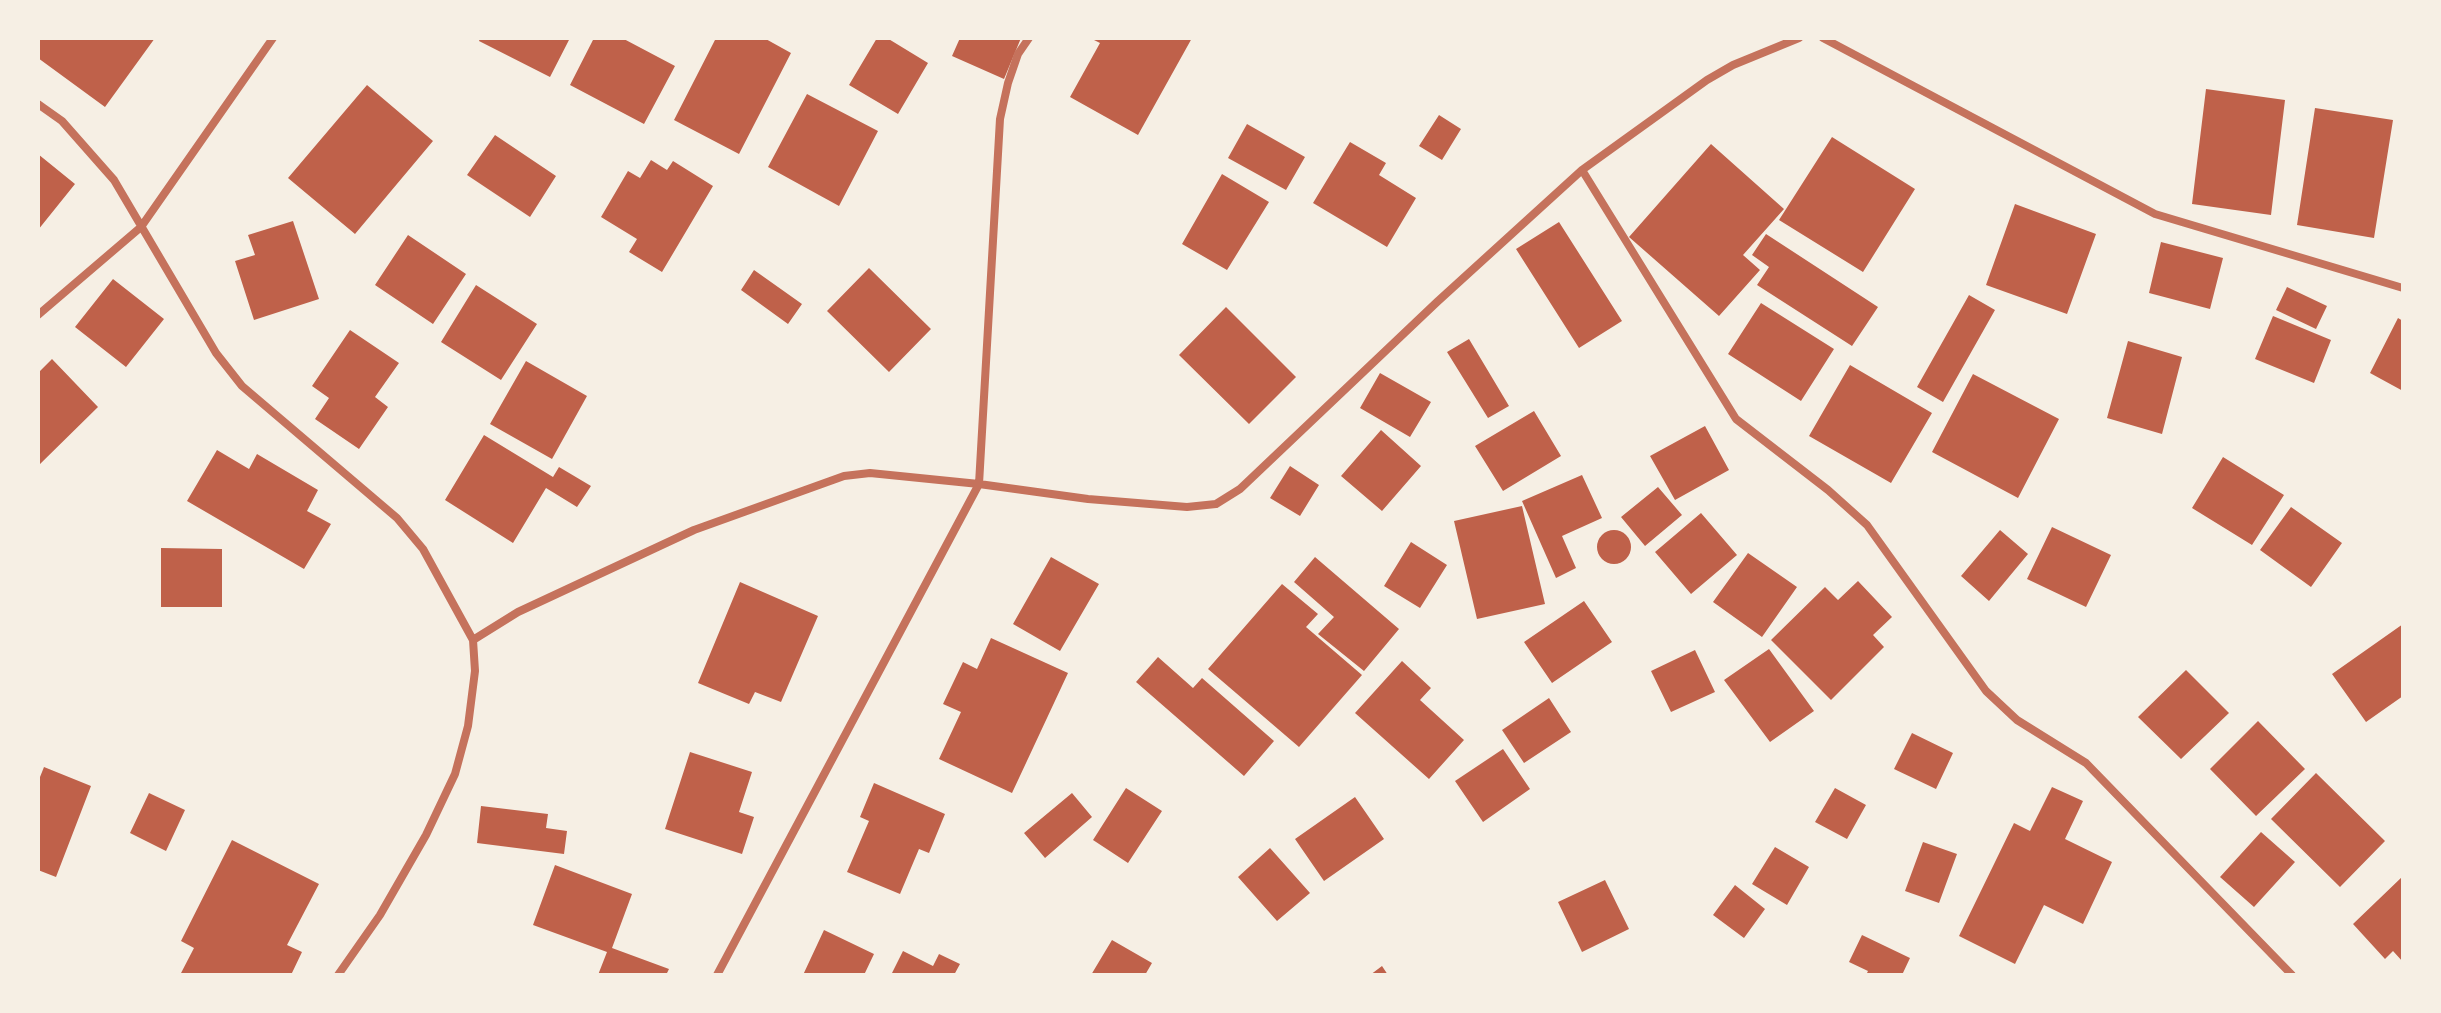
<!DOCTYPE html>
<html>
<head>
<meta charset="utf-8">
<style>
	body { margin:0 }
	#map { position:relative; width:2441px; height:1013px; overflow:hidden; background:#f6efe4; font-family:"Titillium Web",sans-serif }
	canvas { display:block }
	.frame { position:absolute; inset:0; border:40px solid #f6efe4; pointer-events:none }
</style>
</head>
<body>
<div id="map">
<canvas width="2441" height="1013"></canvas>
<div class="frame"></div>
</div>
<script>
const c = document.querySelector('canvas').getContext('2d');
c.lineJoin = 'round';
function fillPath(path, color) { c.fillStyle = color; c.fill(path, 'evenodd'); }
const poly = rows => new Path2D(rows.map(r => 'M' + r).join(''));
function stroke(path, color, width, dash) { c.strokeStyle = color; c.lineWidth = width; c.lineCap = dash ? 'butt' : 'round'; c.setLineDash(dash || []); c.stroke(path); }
fillPath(poly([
	[39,38,155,38,105,107,38,58],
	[480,38,570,38,550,77,479,41],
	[594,38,622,38,675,66,644,124,570,85],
	[716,38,764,38,791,53,739,154,674,120],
	[877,38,887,38,928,63,898,114,849,85],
	[960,38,1021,38,1004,79,952,56],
	[1090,38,1192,38,1138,135,1070,97,1100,43],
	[367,85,433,141,355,234,288,178],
	[2206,89,2285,100,2271,215,2192,204],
	[807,94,878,131,839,206,768,167],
	[2315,108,2393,120,2374,238,2297,225],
	[1439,115,1461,129,1442,160,1419,146],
	[1247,124,1305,157,1286,190,1228,158],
	[495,135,556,176,530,217,467,175],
	[1832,137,1915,189,1863,272,1779,220],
	[1350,142,1386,163,1379,175,1416,198,1387,247,1313,203],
	[1711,144,1784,209,1743,255,1760,270,1719,316,1629,237],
	[38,154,75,184,38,230],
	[651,160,667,170,673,161,713,186,662,272,629,252,637,239,601,217,628,171,640,178],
	[1222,174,1269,202,1227,270,1182,244],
	[2015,204,2096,234,2067,314,1986,285],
	[293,221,319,299,254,320,235,261,255,255,248,235],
	[1559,222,1622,321,1579,348,1516,249],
	[1766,234,1878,307,1852,346,1757,285,1769,267,1752,255],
	[408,235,466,274,433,324,375,285],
	[2161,242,2223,258,2210,309,2149,293],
	[869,268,931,329,889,372,827,311],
	[754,270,802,304,788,324,741,290],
	[113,279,164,319,126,367,75,327],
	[476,285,537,324,501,380,441,342],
	[2287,287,2327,306,2316,329,2276,310],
	[1969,295,1995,310,1943,402,1917,387],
	[1761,303,1834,349,1801,401,1728,354],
	[1226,307,1296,377,1249,424,1179,355],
	[2273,316,2331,340,2314,383,2255,359],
	[2398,318,2403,321,2403,391,2370,373],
	[350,330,399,363,375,397,388,407,359,449,315,419,329,398,312,386],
	[1469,339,1509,406,1488,418,1447,352],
	[2128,341,2182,357,2162,434,2107,418],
	[52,359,98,407,38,466,38,373],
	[526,361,587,396,552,459,490,424],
	[1850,365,1932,413,1891,483,1809,436],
	[1380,373,1431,402,1410,437,1360,408],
	[1973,374,2059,419,2018,498,1932,452],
	[1534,411,1561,456,1503,491,1475,446],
	[1705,426,1729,470,1675,500,1650,456],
	[1381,430,1421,466,1382,511,1341,476],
	[484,435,553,477,559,467,591,486,577,507,546,488,513,543,445,500],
	[217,450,249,469,257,454,318,490,307,511,331,524,304,569,187,501],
	[2223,457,2284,495,2252,545,2192,508],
	[1290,466,1319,485,1300,516,1270,498],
	[1582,475,1602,518,1562,536,1576,568,1556,578,1522,501],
	[1658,487,1682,515,1645,546,1621,517],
	[1522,506,1545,604,1477,619,1454,521],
	[2291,507,2342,543,2311,587,2260,550],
	[1701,513,1737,555,1691,594,1655,552],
	[2052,527,2111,555,2086,607,2027,579],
	[2000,530,2028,554,1989,601,1961,576],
	'1597 547a17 17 0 1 1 34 0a17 17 0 1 1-34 0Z',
	[1411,542,1447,565,1420,608,1384,586],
	[161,548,222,549,222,607,161,607],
	[1748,553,1797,587,1762,637,1713,602],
	[1051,557,1099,584,1060,651,1013,624],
	[1315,557,1399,629,1364,671,1318,634,1334,617,1294,582],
	[1858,581,1892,617,1873,635,1884,647,1831,700,1771,640,1825,587,1838,600],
	[740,582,818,616,781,702,755,692,749,704,698,683],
	[1282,584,1318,614,1306,627,1362,675,1299,747,1208,669],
	[1584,601,1612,642,1552,683,1524,642],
	[2403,624,2403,696,2366,722,2332,674],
	[991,638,1068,673,1012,793,939,759,961,712,943,704,963,662,977,669],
	[1769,649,1814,711,1770,742,1724,680],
	[1695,650,1715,692,1671,712,1651,671],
	[1158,657,1193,688,1202,678,1274,741,1244,776,1136,682],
	[1402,661,1431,688,1420,700,1464,740,1429,779,1355,713],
	[2186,670,2229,713,2181,759,2138,717],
	[1549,698,1571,732,1524,763,1502,730],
	[2258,721,2305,769,2256,816,2210,769],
	[1912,733,1953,753,1936,789,1894,769],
	[1503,749,1530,789,1483,822,1455,781],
	[690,752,752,772,739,812,754,817,742,854,665,829],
	[44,767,91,786,56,877,38,870,38,782],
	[2316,773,2385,841,2340,887,2271,819],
	[874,783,945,814,929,853,919,849,900,894,847,872,869,821,860,817],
	[2052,787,2083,801,2065,839,2112,862,2083,924,2044,905,2015,964,1959,936,2014,823,2030,831],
	[1126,788,1162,811,1128,863,1093,840],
	[1835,788,1866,805,1847,839,1815,822],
	[149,793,185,810,166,851,130,833],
	[1072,793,1092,817,1045,858,1024,833],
	[1355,797,1384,839,1324,881,1295,839],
	[481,806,548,814,546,828,567,831,564,854,477,843],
	[2261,832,2295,862,2254,907,2220,877],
	[232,840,319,884,287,945,302,952,291,975,180,975,194,948,181,941],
	[1923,842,1957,854,1939,903,1905,891],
	[1775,847,1809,867,1787,905,1752,884],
	[1270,848,1310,893,1277,921,1238,877],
	[555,865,632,894,612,948,669,969,666,975,598,975,607,952,533,925],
	[2403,876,2403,962,2393,951,2385,959,2353,924],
	[1605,880,1629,929,1582,952,1558,902],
	[1735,885,1765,909,1744,938,1713,915],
	[824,930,874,954,864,975,803,975],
	[1862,935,1910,958,1902,975,1866,975,1868,971,1849,962],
	[1112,940,1152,963,1145,975,1091,975],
	[903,951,933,966,939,954,960,964,954,975,891,975],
	[1382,966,1388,975,1370,975]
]), '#bf614a');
stroke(poly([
	[1823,38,2155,214,2403,288],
	[38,104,62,121,114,180,216,353,242,386,397,518,423,549,473,640],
	[1582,170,1736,419,1828,490,1867,525,1986,691,2017,720,2086,763,2292,975],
	[38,315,141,227,273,38],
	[338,975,380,915,426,835,455,774,468,726,475,671,473,640,518,612,694,530,844,476,870,473,979,484,1000,119,1008,83,1018,54,1029,38],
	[717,975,979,484,1088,499,1187,507,1216,504,1240,489,1437,302,1582,170,1707,80,1733,65,1799,38]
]), '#c5725c', 8);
</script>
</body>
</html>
